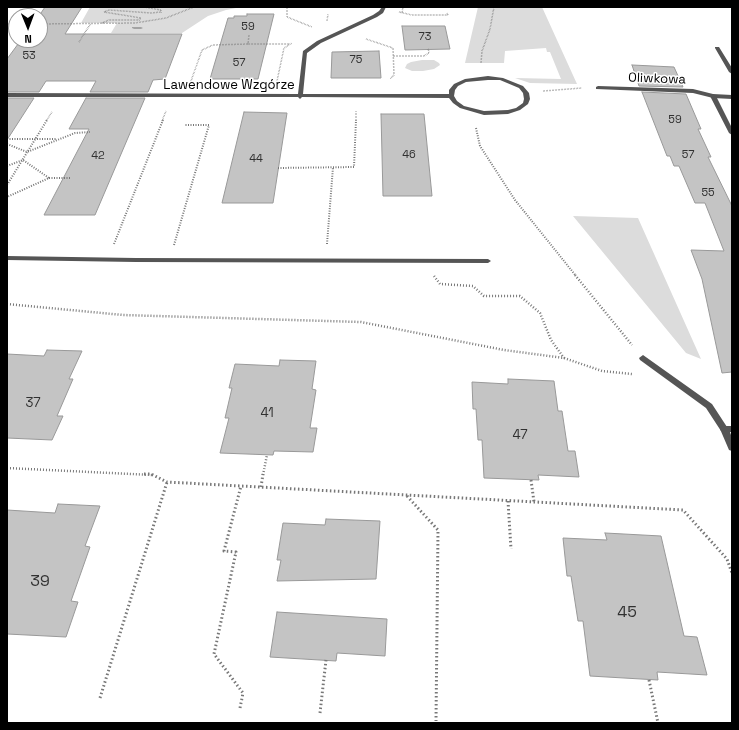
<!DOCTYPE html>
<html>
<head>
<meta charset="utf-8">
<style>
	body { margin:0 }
	#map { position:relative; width:739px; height:730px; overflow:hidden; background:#fff; font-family:"Space Grotesk",sans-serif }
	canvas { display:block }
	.frame { position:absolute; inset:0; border:8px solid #000; pointer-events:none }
	.north { position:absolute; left:8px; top:8px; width:40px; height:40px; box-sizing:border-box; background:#fff; border:1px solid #999; border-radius:50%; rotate:179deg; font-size:11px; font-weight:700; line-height:16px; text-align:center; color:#000 }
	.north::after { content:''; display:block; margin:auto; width:14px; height:18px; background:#000; clip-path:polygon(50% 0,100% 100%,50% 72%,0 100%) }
</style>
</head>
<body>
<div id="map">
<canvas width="739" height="730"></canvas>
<div class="frame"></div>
<div class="north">N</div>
</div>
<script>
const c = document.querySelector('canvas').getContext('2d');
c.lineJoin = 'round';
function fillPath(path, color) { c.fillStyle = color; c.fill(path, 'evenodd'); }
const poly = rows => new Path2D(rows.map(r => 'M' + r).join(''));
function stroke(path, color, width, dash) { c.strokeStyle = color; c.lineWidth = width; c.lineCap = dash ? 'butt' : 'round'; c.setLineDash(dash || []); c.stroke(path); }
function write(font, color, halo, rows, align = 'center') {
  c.font = font + ' "Space Grotesk",sans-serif'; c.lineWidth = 3; c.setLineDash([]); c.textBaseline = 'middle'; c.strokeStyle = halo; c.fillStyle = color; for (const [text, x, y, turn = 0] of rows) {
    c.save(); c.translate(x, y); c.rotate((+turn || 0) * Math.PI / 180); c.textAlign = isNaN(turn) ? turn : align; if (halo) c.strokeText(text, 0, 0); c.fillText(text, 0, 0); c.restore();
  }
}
fillPath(poly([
	[90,7,241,7,226,10,208,16,182,33,111,33,117,23,81,23],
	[478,7,542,7,577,84,530,83,515,78,561,79,550,52,547,52,546,48,505,51,504,63,465,63],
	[422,60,434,60,439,63,440,65,434,69,423,71,412,71,405,68,407,64,411,62],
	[573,216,638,218,701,359,686,353]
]), '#dcdcdc');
fillPath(poly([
	[132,27,141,27,143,28,141,29,134,29,132,28,132,27]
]), '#a3a3a3');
const building = poly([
	[45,7,82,7,65,34,182,34,165,79,153,80,148,92,90,92,96,81,46,81,39,92,7,92,7,59,21,40,40,40,40,16,39,16,45,7],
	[247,14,274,14,258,79,210,79,228,18,234,18,234,16,247,16,247,14],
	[402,26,445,26,450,49,405,50,402,26],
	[379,51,381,78,331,78,332,52,379,51],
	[632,65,674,67,683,87,639,86,632,65],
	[642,92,686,94,701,129,698,129,711,157,708,157,732,206,732,372,722,373,702,279,691,250,724,251,705,203,695,203,679,166,674,166,670,156,667,156,642,92],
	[7,98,34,98,7,140,7,98],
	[86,98,145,98,95,215,44,215,89,129,69,129,86,98],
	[244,112,287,113,273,203,222,203,244,112],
	[381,114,424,114,432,196,383,196,381,114],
	[47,350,82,351,69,379,73,379,57,416,63,416,52,440,7,438,7,354,44,356,47,350],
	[280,360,316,361,312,389,316,390,310,428,317,428,313,452,274,451,273,455,220,453,229,418,225,418,232,388,229,388,235,364,279,366,280,360],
	[508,379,554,381,558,411,562,411,568,451,575,451,579,477,538,475,539,480,484,478,482,440,478,440,476,409,473,409,472,382,508,384,508,379],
	[58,504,100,506,85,546,90,547,71,601,78,602,66,637,7,634,7,510,55,513,58,504],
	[326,519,380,521,376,579,277,581,281,560,277,560,283,523,325,525,326,519],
	[605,533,661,536,684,636,697,637,707,675,657,672,658,680,590,676,583,621,578,621,571,576,567,576,563,538,607,540,605,533],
	[277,612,387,619,385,656,337,653,336,661,270,657,277,612]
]);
fillPath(building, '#c4c4c4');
stroke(building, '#999', 1);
stroke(poly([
	[287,7,287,17,312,27],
	[399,12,412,15,448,15,447,13],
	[402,13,403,7],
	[327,21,328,14],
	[102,23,109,20,139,20,141,18,104,12,109,10,151,13,161,12,161,10,144,7],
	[7,24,16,24],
	[40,24,135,23,166,18,194,7],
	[249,35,248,44,289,44],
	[366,39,393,48,394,75,390,79],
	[79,42,91,23],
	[393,56,424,56,429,53,428,48],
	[481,63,482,51,490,29,494,7],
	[191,81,202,50,213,45,248,44],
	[277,81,284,48,292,43],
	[543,91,582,88],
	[46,121,52,112],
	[162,121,166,111],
	[356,121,356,111]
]), '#777', 1.5, [0.5, 1]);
stroke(poly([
	[476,128,480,146,515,200,576,276],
	[7,139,56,139],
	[7,144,27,152,75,133,90,132],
	[7,166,23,160,49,178,7,197],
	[278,168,354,167,356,120],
	[49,178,70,178],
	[7,185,47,120],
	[114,244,163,120],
	[327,244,333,167],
	[174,245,209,125,184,125]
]), '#777', 2, [1, 1.5]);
stroke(poly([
	[575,275,632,345],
	[434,276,440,284,473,286,484,296,520,296,540,313,551,340,564,358],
	[7,304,123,315,361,322,504,350,564,358,602,371,632,374],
	[7,468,152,475],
	[263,475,267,455]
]), '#777', 2.5, [1, 2]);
stroke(poly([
	[144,474,151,474,167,482,683,510,727,559,732,573],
	[531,480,534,502],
	[261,487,263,474],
	[407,496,438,530,436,721],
	[508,501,511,549],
	[649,680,658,723],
	[100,698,167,482],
	[240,708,243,693,214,654,236,552,224,551,241,486],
	[320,713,326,660]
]), '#777', 3, [1.5, 2.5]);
fillPath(poly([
	[715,47,719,47,732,68,732,74,729,72,715,48,715,47],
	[713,94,716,96,732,128,732,135,729,133,710,96,713,94],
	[7,256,136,258,488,259,491,261,488,263,136,262,7,260,7,256],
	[643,355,712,404,727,427,728,429,727,431,721,431,706,408,640,360,639,358,643,355]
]), '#555');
fillPath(poly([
	[382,7,386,7,383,13,377,17,321,43,307,53,303,94,449,94,449,90,454,84,465,79,488,76,503,78,523,86,529,93,530,99,528,104,520,110,508,114,484,115,460,108,453,103,449,98,302,97,300,99,298,97,7,97,7,93,298,94,303,51,317,41,373,15,379,11,382,7],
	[488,80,500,80,519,88,523,93,524,99,523,103,516,108,508,110,484,111,464,106,457,101,454,96,455,90,458,86,466,82,488,80],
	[598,86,693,89,713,94,732,95,732,99,713,98,693,93,596,89,596,87,598,86],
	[724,426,732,426,732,432,730,432,732,438,732,451,729,450,720,429,721,427,724,426]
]), '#555');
write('11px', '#313131', null, [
	["59",248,27],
	["73",425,37],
	["53",29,56],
	["75",356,60],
	["57",239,63],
	["59",675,120],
	["46",409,155],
	["57",688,155],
	["42",98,156],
	["44",256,159],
	["55",708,193]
]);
write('13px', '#000', '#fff', [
	["Oliwkowa",657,79,2],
	["Lawendowe Wzgórze",229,85]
]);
write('13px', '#313131', null, [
	["37",33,403],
	["41",267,413],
	["47",520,435]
]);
write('16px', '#313131', null, [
	["39",40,582],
	["45",627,613]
]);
</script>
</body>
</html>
